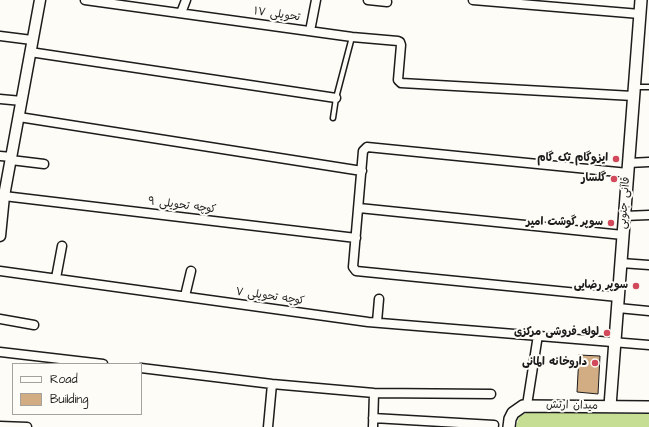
<!DOCTYPE html>
<html>
<head>
<meta charset="utf-8">
<style>
	body { margin:0 }
	#map { position:relative; width:649px; height:427px; overflow:hidden; background:#fdfcf7; font-family:"Architects Daughter",sans-serif }
	canvas { display:block }
	.legend { position:absolute; left:12px; top:363px; width:130px; height:52px; box-sizing:border-box; background:#fdfcf7; border:1px solid #a3a29f; margin:0; padding:5px 7px; list-style:none; font-size:12px; color:#1c1c1c }
	.legend li { display:flex; align-items:center; gap:8px; height:20px }
	.legend b { width:20px; border:1px solid #a3a29f }
</style>
</head>
<body>
<div id="map">
<canvas width="649" height="427"></canvas>
<ul class="legend">
<li><b style="height:5px;background:#fdfcf7"></b>Road</li>
<li><b style="height:11px;background:#d2ad84"></b>Building</li>
</ul>
</div>
<script>
const c = document.querySelector('canvas').getContext('2d');
c.lineJoin = 'round';
function fillPath(path, color) { c.fillStyle = color; c.fill(path, 'evenodd'); }
const poly = rows => new Path2D(rows.map(r => 'M' + r).join(''));
function stroke(path, color, width, dash) { c.strokeStyle = color; c.lineWidth = width; c.lineCap = dash ? 'butt' : 'round'; c.setLineDash(dash || []); c.stroke(path); }
function write(font, color, halo, rows, align = 'center') {
  c.font = font + ' "Architects Daughter","Playpen Sans Arabic",sans-serif'; c.lineWidth = 4; c.setLineDash([]); c.textBaseline = 'middle'; c.strokeStyle = halo; c.fillStyle = color; for (const [text, x, y, turn = 0] of rows) {
    c.save(); c.translate(x, y); c.rotate((+turn || 0) * Math.PI / 180); c.textAlign = isNaN(turn) ? turn : align; if (halo) c.strokeText(text, 0, 0); c.fillText(text, 0, 0); c.restore();
  }
}
fillPath(poly([
	[529,412,649,414,649,427,516,427,519,417,522,415]
]), '#c5de94');
const building = poly([
	[579,355,600,356,598,394,577,392,579,355]
]);
fillPath(building, '#d2ad84');
stroke(building, '#1c1c1c', 1);
const service = poly([
	[635,87,649,87],
	[333,118,336,98,352,37]
]);
const minor = poly([
	[85,0,352,37,398,41,400,42,401,45,398,80,401,83,633,96],
	[368,0,387,2],
	[473,0,640,14],
	[181,13,186,0],
	[310,31,316,0],
	[0,36,32,40],
	[30,52,336,98],
	[0,99,22,101],
	[19,117,362,171],
	[0,156,12,157],
	[11,160,44,164],
	[628,163,649,162],
	[4,196,356,238],
	[359,208,623,235],
	[624,216,649,215],
	[621,263,649,265],
	[0,271,368,322,649,345],
	[56,278,62,246],
	[185,296,191,271],
	[618,297,356,271,353,267,363,151,367,147,628,173],
	[618,308,649,311],
	[0,319,34,325],
	[377,322,379,299],
	[0,352,103,364],
	[141,368,272,384,374,393,491,394],
	[527,405,538,335],
	[373,418,494,425],
	[0,426,27,427],
	[268,427,272,384],
	[373,427,374,393]
]);
const tertiary = poly([
	[0,236,4,196,40,0]
]);
const secondary = poly([
	[610,406,641,0],
	[509,427,510,419,513,413,523,406,649,407]
]);
stroke(service, '#1c1c1c', 7);
stroke(minor, '#1c1c1c', 11);
stroke(tertiary, '#1c1c1c', 13);
stroke(secondary, '#1c1c1c', 14);
stroke(service, '#fdfcf7', 4);
stroke(minor, '#fdfcf7', 8);
stroke(tertiary, '#fdfcf7', 10);
stroke(secondary, '#fdfcf7', 11);
for (const [x, y, r, color] of [
	[616,159,4,"#d1495b"],
	[614,179,4,"#d1495b"],
	[611,223,4,"#d1495b"],
	[636,286,4,"#d1495b"],
	[607,333,4,"#d1495b"],
	[595,363,4,"#d1495b"]
]) { const dot = new Path2D(); dot.arc(x, y, r, 0, 2 * Math.PI); c.fillStyle = color; c.fill(dot); stroke(dot, '#fdfcf7', 1.5); }
write('11px', '#1c1c1c', '#fdfcf7', [
	["تحویلی ۱۷",277,15,8],
	["قاآنی جنوبی",625,203,-86],
	["کوچه تحویلی ۹",182,206,7],
	["کوچه تحویلی ۷",270,297,8],
	["میدان ارتش",572,406,1]
]);
write('bold 11px', '#1c1c1c', '#fdfcf7', [
	["ایزوگام تک گام",608,159],
	["گلسار",606,179],
	["سوپر گوشت امیر",603,223],
	["سوپر رضایی",628,286],
	["لوله فروشی مرکزی",599,333],
	["داروخانه المانی",587,363]
], 'right');
</script>
</body>
</html>
